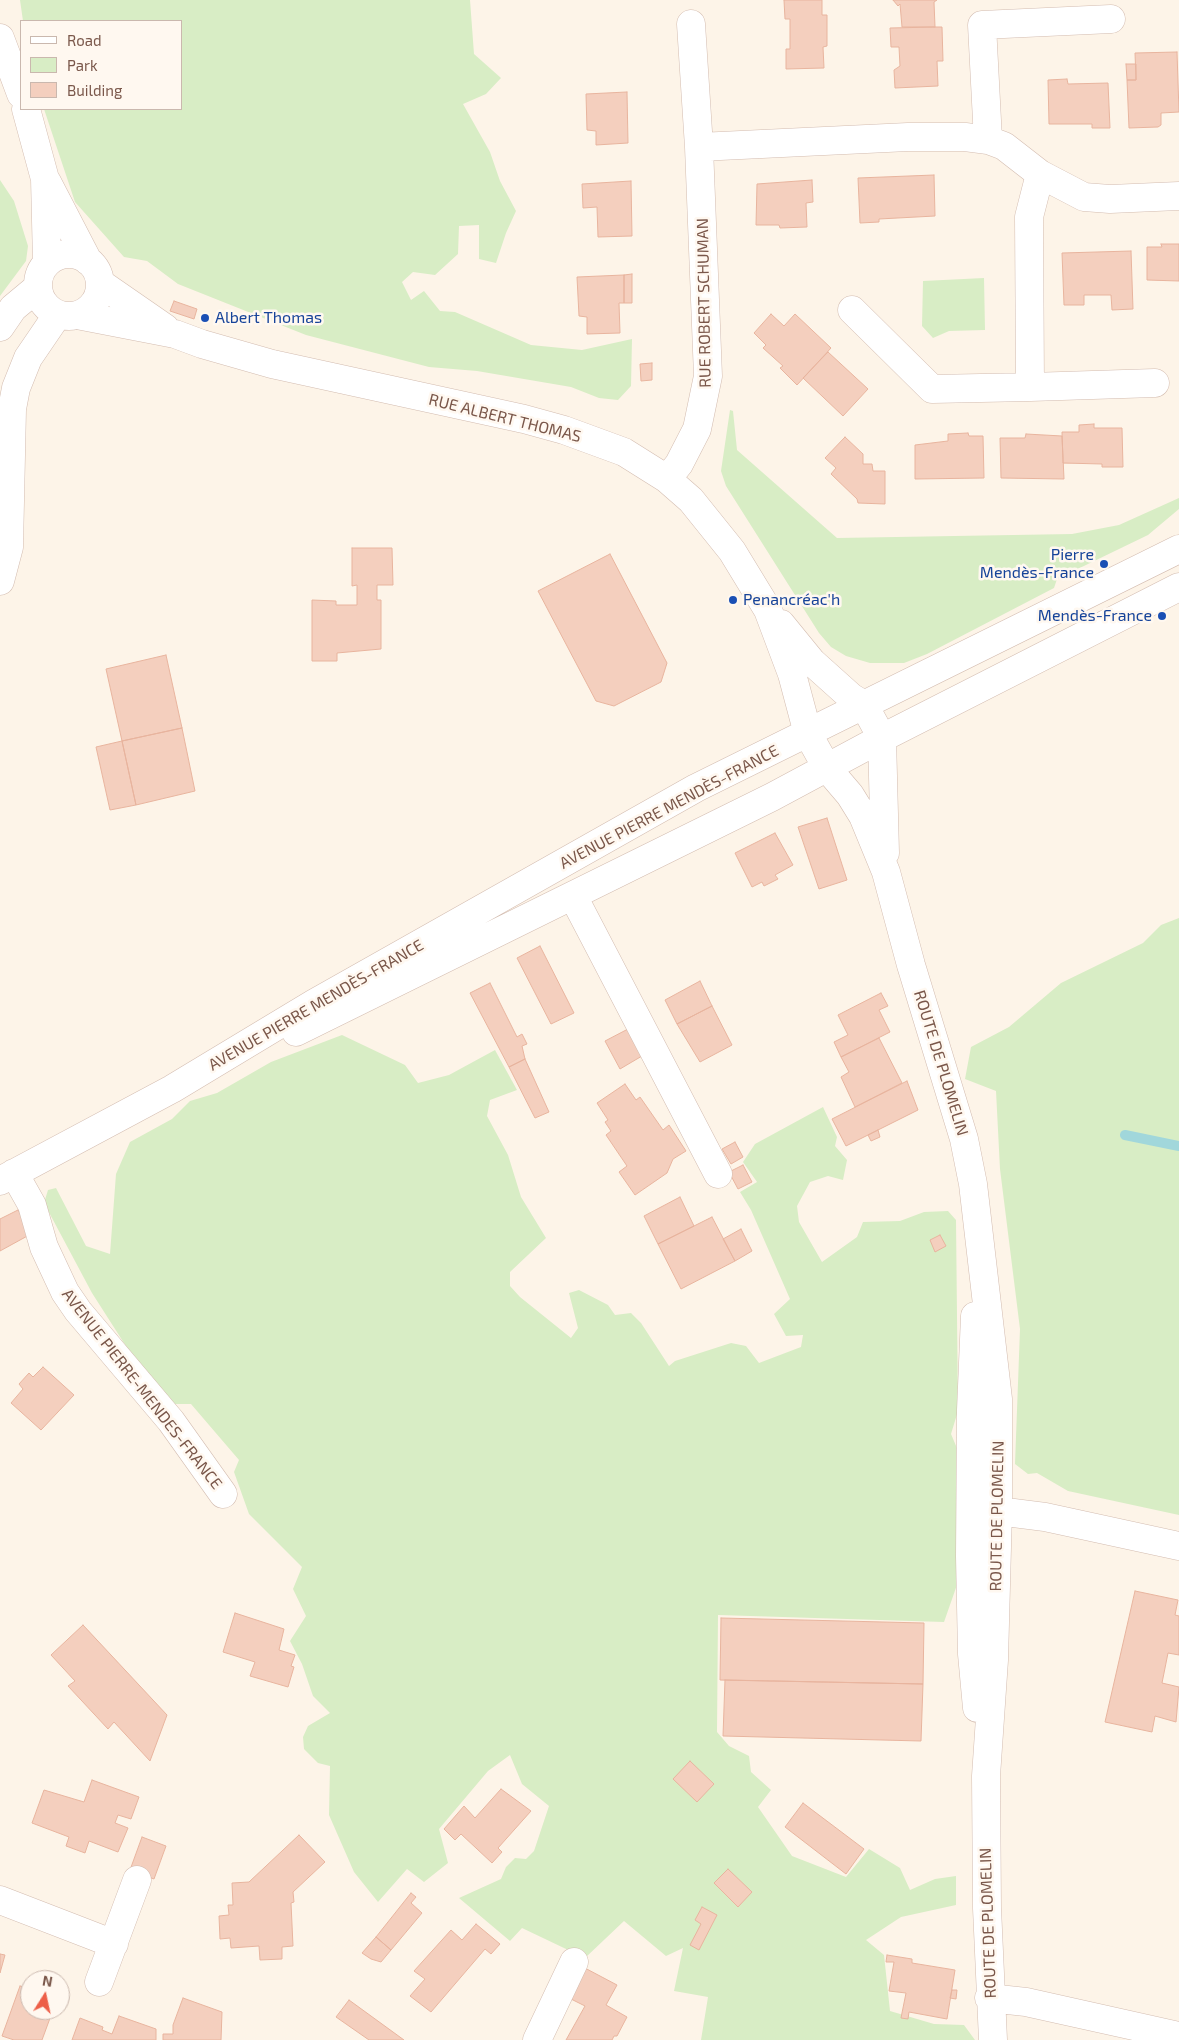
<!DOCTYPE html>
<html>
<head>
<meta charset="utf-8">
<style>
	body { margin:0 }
	#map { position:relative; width:1179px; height:2040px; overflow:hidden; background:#fdf4e8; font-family:"Exo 2",sans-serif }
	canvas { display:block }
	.legend { position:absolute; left:20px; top:20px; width:162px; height:90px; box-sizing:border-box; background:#fff8f0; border:1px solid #cab8ae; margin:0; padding:6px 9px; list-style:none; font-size:15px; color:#7a574a }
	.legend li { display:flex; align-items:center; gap:10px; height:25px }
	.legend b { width:25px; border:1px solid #cab8ae }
	.north { position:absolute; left:20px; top:1970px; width:50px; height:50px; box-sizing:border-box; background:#fff8f0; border:1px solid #cab8ae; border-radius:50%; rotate:10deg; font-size:14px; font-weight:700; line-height:20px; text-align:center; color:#7a574a }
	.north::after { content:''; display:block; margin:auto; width:18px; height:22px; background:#ed5f48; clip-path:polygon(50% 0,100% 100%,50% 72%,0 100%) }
</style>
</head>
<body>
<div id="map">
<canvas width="1179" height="2040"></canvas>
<ul class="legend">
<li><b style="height:6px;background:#fff"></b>Road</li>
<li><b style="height:14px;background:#d8edc5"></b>Park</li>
<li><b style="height:14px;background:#f4cfbe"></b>Building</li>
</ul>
<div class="north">N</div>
</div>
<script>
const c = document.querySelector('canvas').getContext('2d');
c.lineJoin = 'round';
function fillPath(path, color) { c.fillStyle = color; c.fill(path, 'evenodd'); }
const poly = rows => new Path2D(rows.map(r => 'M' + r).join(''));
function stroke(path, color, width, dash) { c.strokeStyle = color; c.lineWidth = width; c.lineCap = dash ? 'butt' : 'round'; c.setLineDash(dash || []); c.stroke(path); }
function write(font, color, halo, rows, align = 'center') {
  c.font = font + ' "Exo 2",sans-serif'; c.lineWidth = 5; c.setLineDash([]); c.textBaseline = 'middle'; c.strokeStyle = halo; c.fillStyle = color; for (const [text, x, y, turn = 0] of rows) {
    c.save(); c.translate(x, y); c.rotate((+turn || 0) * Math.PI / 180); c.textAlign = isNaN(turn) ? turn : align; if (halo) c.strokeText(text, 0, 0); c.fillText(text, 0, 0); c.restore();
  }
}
fillPath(poly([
	[20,0,470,0,474,54,501,78,486,94,463,104,490,152,500,181,516,211,506,233,496,263,479,259,479,225,459,226,458,254,435,275,413,272,402,282,411,300,424,291,440,311,455,312,531,345,582,350,632,339,631,386,618,400,599,398,571,387,477,371,429,367,306,335,178,284,147,261,124,257,75,202,44,109,181,109,181,21,23,21],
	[0,180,14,201,28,246,26,261,0,296],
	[984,278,985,330,949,331,933,338,922,326,923,281],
	[730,410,733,411,737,450,837,538,1072,534,1119,525,1179,498,1179,509,1148,535,1057,579,1054,588,927,654,904,663,870,663,846,656,831,647,819,633,726,486,721,471],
	[1179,918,1179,1515,1068,1491,1037,1473,1028,1474,1015,1464,1020,1329,1000,1169,996,1091,965,1079,971,1047,1009,1027,1061,983,1143,943,1161,925],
	[342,1035,405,1065,418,1083,449,1075,495,1050,517,1090,490,1100,487,1116,508,1155,521,1197,546,1238,510,1272,510,1286,520,1297,571,1338,578,1328,569,1293,579,1290,608,1305,615,1315,631,1313,641,1323,669,1366,675,1361,731,1343,746,1346,759,1363,801,1347,803,1335,786,1336,774,1314,790,1299,751,1210,740,1192,757,1182,743,1162,755,1144,823,1107,837,1137,835,1146,847,1160,843,1180,828,1176,810,1182,797,1206,799,1222,822,1262,857,1237,863,1222,900,1221,924,1212,948,1211,956,1220,958,1411,951,1434,959,1453,958,1582,944,1622,718,1615,717,1732,729,1746,749,1756,751,1772,771,1790,758,1807,792,1856,846,1877,869,1849,900,1868,910,1890,935,1879,956,1876,956,1905,901,1917,866,1940,884,1955,890,2011,934,2024,964,2025,975,2040,701,2040,708,1997,674,1991,683,1948,666,1956,624,1921,585,1958,522,1928,510,1941,459,1898,501,1879,506,1867,515,1858,526,1859,534,1851,549,1806,522,1784,510,1755,488,1771,439,1829,448,1863,424,1882,407,1869,378,1902,354,1872,329,1815,330,1766,318,1763,304,1749,303,1737,308,1726,330,1713,313,1696,302,1664,290,1641,306,1616,293,1589,302,1567,249,1514,234,1472,239,1460,191,1404,163,1404,92,1293,44,1203,48,1190,56,1188,86,1246,110,1254,116,1174,130,1142,172,1119,190,1101,217,1093,271,1062]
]), '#d8edc5');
stroke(poly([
	[1125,1135,1179,1146]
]), '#a1d7db', 10);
const building = poly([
	[784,0,822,0,822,15,827,15,827,46,823,47,824,68,786,69,786,49,790,49,790,19,785,19,784,0],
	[893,0,937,0,934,2,935,27,902,27,900,4,898,6,893,0],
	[935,27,942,27,943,61,937,61,938,86,895,88,894,70,900,66,899,47,891,47,890,28,935,27],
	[1177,52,1179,112,1161,113,1161,125,1158,127,1129,128,1127,80,1136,80,1135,53,1177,52],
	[1126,64,1136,64,1136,80,1127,80,1126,64],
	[1067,79,1068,84,1108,83,1110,128,1092,128,1092,124,1049,124,1048,80,1067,79],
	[627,92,628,143,596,145,596,131,587,130,586,94,627,92],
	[934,175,935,216,879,219,879,222,860,223,858,178,934,175],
	[812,180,813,202,806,203,807,227,780,228,779,225,756,225,757,184,812,180],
	[631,181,632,236,598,237,597,207,583,208,582,184,631,181],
	[1161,244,1179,244,1179,281,1147,280,1147,247,1162,247,1161,244],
	[1131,251,1133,309,1112,310,1111,295,1084,295,1084,305,1064,305,1062,253,1131,251],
	[632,274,632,303,624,303,624,275,632,274],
	[624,275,624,303,619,303,620,333,587,334,587,317,579,316,577,277,624,275],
	[174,301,197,309,194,319,170,311,174,301],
	[771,314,784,326,795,314,831,348,797,385,780,368,783,366,763,348,766,345,754,333,771,314],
	[828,352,868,389,843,416,803,378,828,352],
	[652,363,652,380,641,381,640,364,652,363],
	[1094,424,1094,428,1122,428,1123,467,1102,467,1102,464,1063,463,1062,432,1079,432,1079,425,1094,424],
	[968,433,969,436,983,436,984,478,915,479,915,445,948,441,948,434,968,433],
	[1026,434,1062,436,1064,479,1001,478,1000,438,1025,438,1026,434],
	[845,437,863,454,863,464,872,464,873,471,885,471,885,504,858,503,857,499,831,474,836,468,825,458,845,437],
	[352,548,392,548,393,585,377,585,377,600,381,600,381,649,337,653,337,661,312,661,312,600,336,601,336,605,357,605,357,585,352,586,352,548],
	[610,554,667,663,661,682,614,706,596,701,538,591,610,554],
	[166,655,182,728,122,741,106,669,166,655],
	[182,728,195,791,136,805,122,741,182,728],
	[122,741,136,805,110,810,96,747,122,741],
	[827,818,847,880,819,889,798,827,827,818],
	[775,833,793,865,775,875,778,879,764,886,762,882,752,887,735,853,775,833],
	[540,946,574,1013,551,1024,517,958,540,946],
	[700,981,712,1006,677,1024,665,1000,700,981],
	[490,983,517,1037,522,1034,527,1044,522,1046,525,1059,509,1067,470,993,490,983],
	[881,993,888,1006,879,1010,890,1032,841,1057,834,1042,848,1035,838,1015,881,993],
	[712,1006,732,1045,700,1062,677,1024,712,1006],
	[628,1029,642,1056,620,1069,605,1041,628,1029],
	[879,1038,902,1083,855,1107,841,1077,849,1072,841,1057,879,1038],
	[525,1059,549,1112,535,1118,509,1067,525,1059],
	[907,1081,918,1110,846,1146,832,1119,907,1081],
	[625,1084,636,1100,640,1097,663,1130,669,1125,686,1151,673,1159,667,1173,635,1195,619,1172,627,1166,606,1135,611,1131,605,1122,608,1120,597,1103,625,1084],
	[878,1130,880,1137,871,1141,868,1135,878,1130],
	[735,1142,743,1157,731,1164,722,1149,735,1142],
	[743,1165,752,1182,738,1189,729,1172,743,1165],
	[680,1197,694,1226,658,1244,644,1216,680,1197],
	[18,1210,31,1234,0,1251,0,1219,18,1210],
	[712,1217,735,1261,681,1289,658,1244,712,1217],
	[741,1229,752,1251,735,1261,723,1239,741,1229],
	[940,1235,946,1246,935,1252,930,1240,940,1235],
	[43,1367,74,1395,41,1430,11,1403,23,1389,19,1384,29,1373,33,1377,43,1367],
	[1135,1591,1178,1600,1175,1615,1179,1616,1179,1655,1168,1653,1162,1683,1179,1687,1176,1722,1155,1716,1152,1732,1105,1722,1135,1591],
	[235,1613,284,1629,279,1650,295,1655,291,1666,294,1667,288,1687,250,1676,255,1662,223,1652,235,1613],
	[721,1618,924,1623,923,1684,720,1680,721,1618],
	[83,1625,167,1715,150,1761,114,1722,108,1729,68,1686,75,1681,51,1655,83,1625],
	[725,1680,923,1684,921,1741,723,1736,725,1680],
	[690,1761,714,1784,697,1802,673,1779,690,1761],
	[92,1780,139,1797,131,1819,118,1815,115,1823,128,1828,118,1852,89,1841,85,1853,66,1846,69,1837,32,1823,44,1790,84,1802,92,1780],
	[501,1789,531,1811,498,1848,502,1852,492,1863,461,1834,455,1840,444,1829,464,1806,475,1818,501,1789],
	[803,1803,864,1849,846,1874,785,1827,803,1803],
	[299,1835,325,1862,293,1892,294,1902,291,1903,293,1946,282,1947,282,1959,260,1960,259,1946,231,1948,230,1938,220,1939,219,1916,229,1915,228,1905,233,1905,232,1883,249,1882,299,1835],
	[142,1837,166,1846,154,1879,130,1870,142,1837],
	[728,1869,752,1892,738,1907,714,1883,728,1869],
	[411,1893,416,1897,411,1903,422,1913,391,1950,376,1937,411,1893],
	[702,1907,717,1915,699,1950,690,1945,701,1924,695,1920,702,1907],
	[476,1924,500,1944,491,1954,485,1949,431,2012,410,1996,425,1979,414,1971,451,1930,462,1940,476,1924],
	[376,1937,391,1950,381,1962,371,1959,362,1953,376,1937],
	[0,1954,5,1955,0,1973,0,1954],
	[887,1955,912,1959,912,1963,955,1970,947,2019,909,2012,908,2019,901,2018,906,1993,889,1991,894,1962,886,1962,887,1955],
	[583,1967,617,1985,606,2005,627,2017,617,2036,614,2036,612,2040,566,2040,585,2006,567,1997,583,1967],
	[20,1986,30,1989,30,2010,53,2010,42,2040,14,2040,2,2036,20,1986],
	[952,1990,957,1990,956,1999,950,1998,952,1990],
	[183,1998,222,2012,221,2040,163,2040,163,2034,173,2034,173,2025,183,1998],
	[349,2000,404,2040,369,2040,336,2017,349,2000],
	[119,2016,156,2029,156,2040,72,2040,80,2018,103,2027,102,2030,112,2034,119,2016]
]);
fillPath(building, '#f4cfbe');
stroke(building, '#e8b49e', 1);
const minor = poly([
	[0,38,21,94],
	[26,109,45,179,47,262],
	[988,140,982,25,1111,19],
	[699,147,908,137,965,137,988,140,1004,146,1040,174,1084,197,1110,199,1179,196],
	[47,182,88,261],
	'38 285a31 31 0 1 1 62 0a31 31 0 1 1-62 0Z',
	[100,283,165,328],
	[852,310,932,389,1030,387,1029,217,1040,174],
	[77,315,175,334,202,344,272,364,524,419,564,430,624,452,667,479,691,500,732,551,768,610,792,674,808,734,827,768,850,795,863,816,886,872,911,965,964,1139,973,1184,998,1399,998,1510,994,1660,986,1776,987,1908,993,2040],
	[0,327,13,308,37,288],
	[1030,387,1155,383],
	[667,479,679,464,697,429,708,376,699,147,691,24],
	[0,581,9,547,12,409,16,388,28,358,58,314],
	[781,624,812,662,851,697,864,705,882,738,885,853],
	[573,896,718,1174],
	[296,1032,772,797,882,738,1179,587],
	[14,1173,32,1205,44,1247,65,1292,78,1311,171,1421,223,1494],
	[0,1181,172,1089,313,1004,696,788,1179,549],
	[975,1316,971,1410,970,1556,972,1654,977,1708],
	[982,1509,1045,1517,1179,1546],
	[0,1900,114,1944],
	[99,1982,137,1880],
	[989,1998,1026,2002,1179,2036],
	[537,2040,574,1962]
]);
stroke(minor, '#d3bcb0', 29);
stroke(minor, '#fff', 28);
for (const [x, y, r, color] of [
	[205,318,5,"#1a4fb4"],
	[1104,564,5,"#1a4fb4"],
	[733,600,5,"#1a4fb4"],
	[1162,616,5,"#1a4fb4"]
]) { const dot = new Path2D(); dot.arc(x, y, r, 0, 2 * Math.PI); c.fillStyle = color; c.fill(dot); stroke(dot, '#fff8f0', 2); }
write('16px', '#7a574a', '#fff8f0', [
	["RUE ROBERT SCHUMAN",704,303,-91],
	["RUE ALBERT THOMAS",505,418,14],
	["AVENUE PIERRE MENDÈS-FRANCE",669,807,-28],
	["AVENUE PIERRE MENDÈS-FRANCE",316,1005,-30],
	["ROUTE DE PLOMELIN",941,1063,73],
	["AVENUE PIERRE-MENDES-FRANCE",142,1389,52],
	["ROUTE DE PLOMELIN",997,1516,-89],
	["ROUTE DE PLOMELIN",988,1923,-92]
]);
write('16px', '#164399', '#fff8f0', [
	["Albert Thomas",215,318],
	["Pierre",1094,555,"right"],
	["Mendès-France",1094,573,"right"],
	["Penancréac'h",743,600],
	["Mendès-France",1152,616,"right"]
], 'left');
</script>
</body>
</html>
